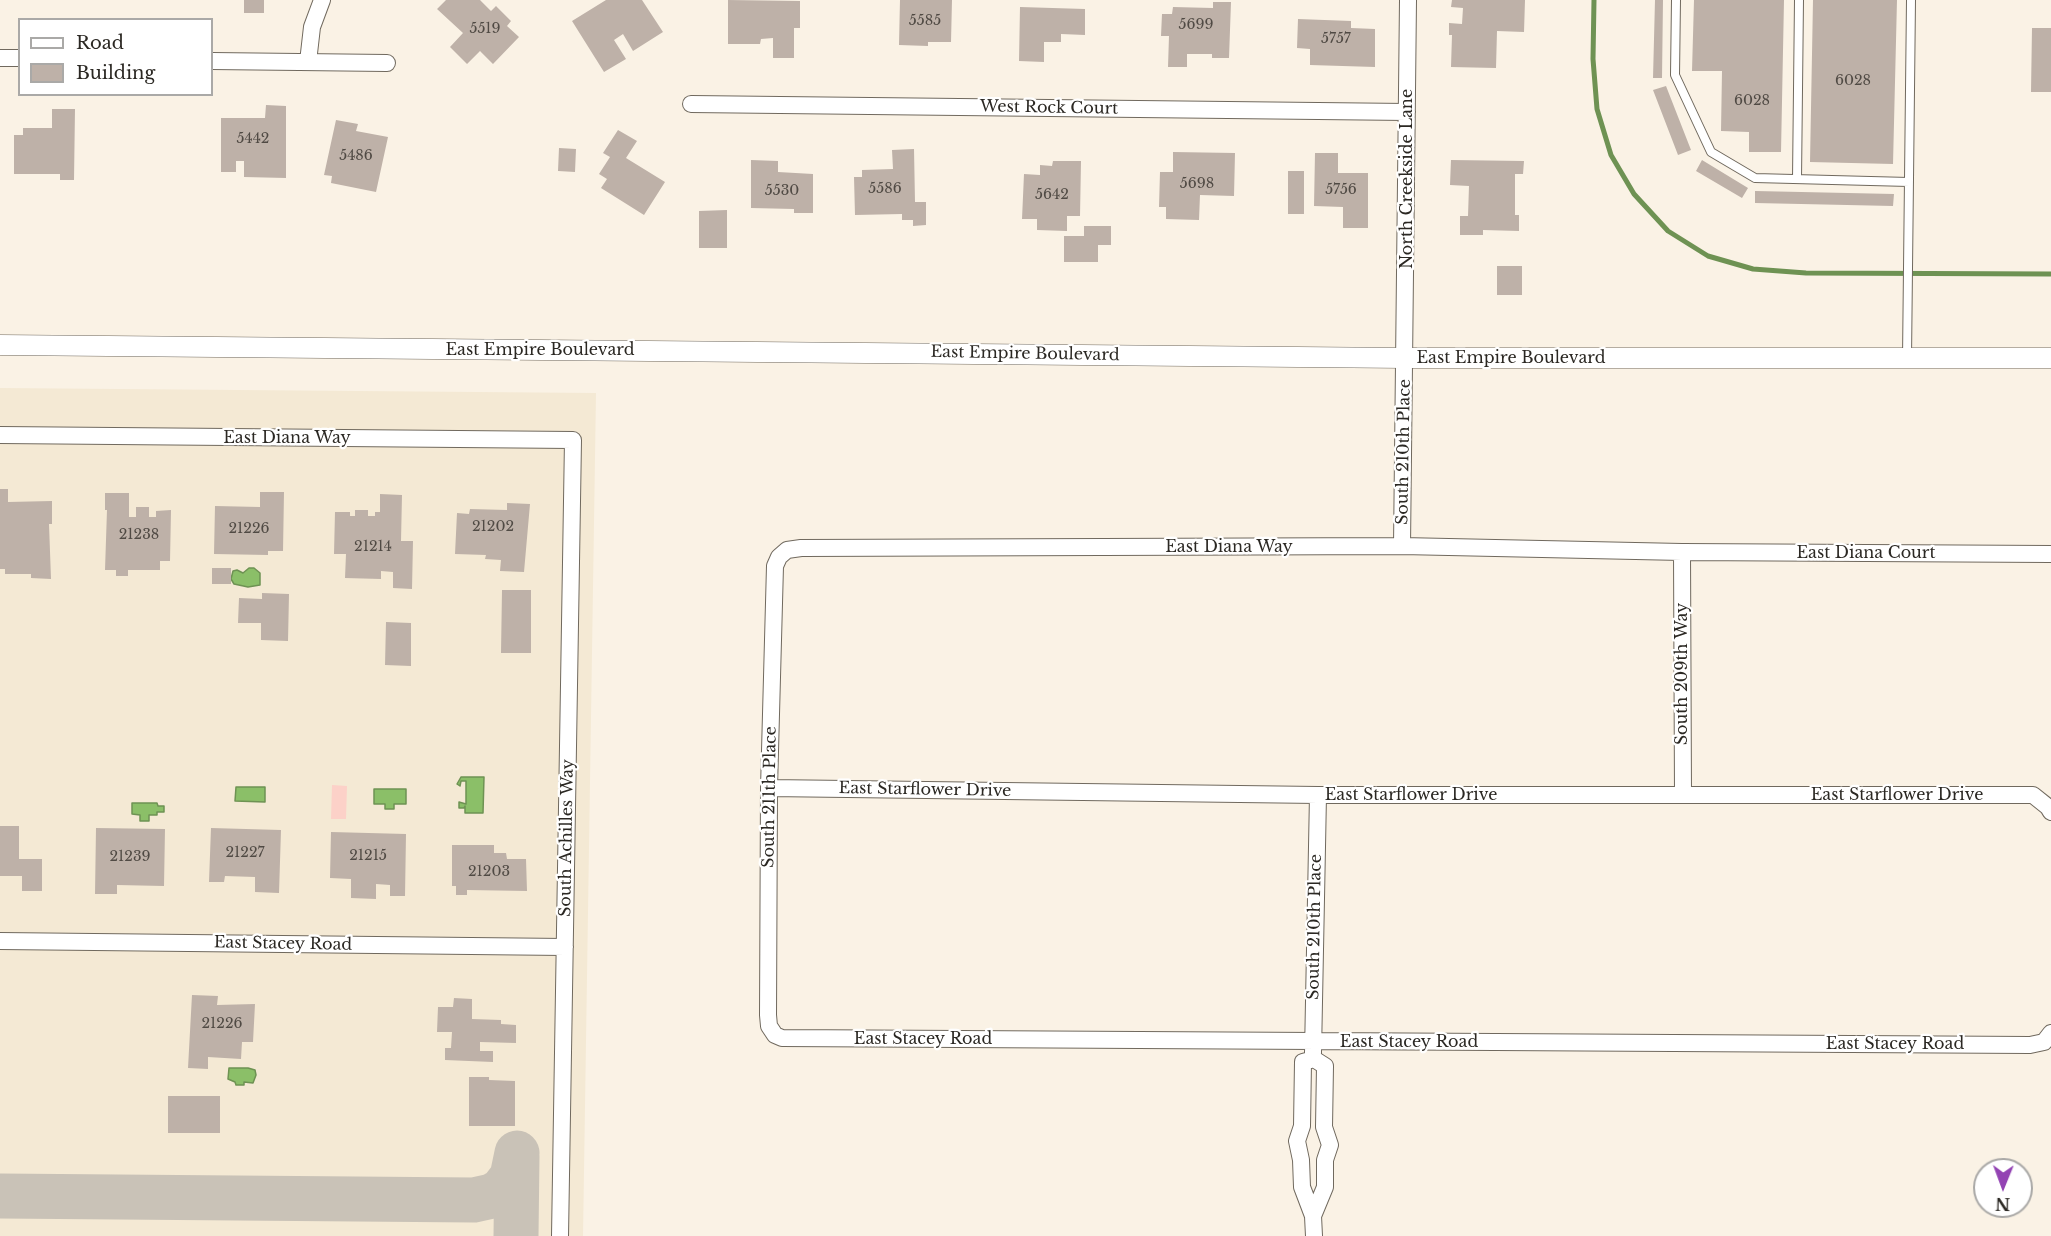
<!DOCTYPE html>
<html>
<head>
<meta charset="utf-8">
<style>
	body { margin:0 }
	#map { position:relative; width:2051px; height:1236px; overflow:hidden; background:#faf2e5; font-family:"Libre Baskerville",serif }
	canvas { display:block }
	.legend { position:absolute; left:18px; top:18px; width:195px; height:78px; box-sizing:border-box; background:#fff; border:2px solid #aaa9a7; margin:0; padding:8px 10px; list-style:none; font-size:18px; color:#2b2823 }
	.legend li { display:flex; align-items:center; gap:12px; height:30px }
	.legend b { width:30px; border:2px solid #aaa9a7 }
	.north { position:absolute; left:1973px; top:1158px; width:60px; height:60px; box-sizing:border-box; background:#fff; border:2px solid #aaa9a7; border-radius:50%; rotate:181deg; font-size:16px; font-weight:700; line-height:24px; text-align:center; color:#2b2823 }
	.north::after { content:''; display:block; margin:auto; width:21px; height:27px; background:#9343b3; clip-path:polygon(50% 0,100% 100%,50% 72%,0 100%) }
</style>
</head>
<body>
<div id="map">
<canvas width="2051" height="1236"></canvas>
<ul class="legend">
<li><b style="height:8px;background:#fff"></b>Road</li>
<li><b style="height:16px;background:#beb1a8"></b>Building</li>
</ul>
<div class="north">N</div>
</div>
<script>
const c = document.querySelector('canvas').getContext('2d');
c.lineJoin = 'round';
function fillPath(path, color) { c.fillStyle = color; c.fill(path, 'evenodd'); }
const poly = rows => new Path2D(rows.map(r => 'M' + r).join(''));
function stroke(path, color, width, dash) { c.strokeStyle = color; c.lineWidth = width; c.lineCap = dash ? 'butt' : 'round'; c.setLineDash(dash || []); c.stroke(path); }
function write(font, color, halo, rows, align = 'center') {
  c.font = font + ' "Libre Baskerville",serif'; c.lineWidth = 4.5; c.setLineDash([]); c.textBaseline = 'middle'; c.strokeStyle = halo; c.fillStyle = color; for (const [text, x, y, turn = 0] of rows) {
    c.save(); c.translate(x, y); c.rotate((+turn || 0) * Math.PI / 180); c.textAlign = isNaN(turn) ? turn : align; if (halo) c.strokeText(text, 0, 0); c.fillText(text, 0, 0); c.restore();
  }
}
fillPath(poly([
	[0,388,596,393,583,1236,0,1236]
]), '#f4e9d4');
fillPath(poly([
	[332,785,347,786,346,819,331,819]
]), '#fcd1c8');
const water = poly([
	[249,568,254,568,260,573,260,585,248,587,234,584,231,579,233,571,237,570,243,573,249,568],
	[461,777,484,777,483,813,465,813,465,806,464,808,459,808,459,802,466,804,466,781,461,781,460,786,457,784,461,777],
	[236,787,265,787,265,802,235,801,236,787],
	[374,789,406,789,406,804,394,804,394,809,385,809,385,804,374,804,374,789],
	[132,803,157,803,158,806,164,806,164,812,157,812,157,815,149,815,149,821,140,821,140,815,132,814,132,803],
	[229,1068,248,1068,255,1070,256,1075,253,1083,244,1082,244,1085,236,1085,235,1082,228,1079,229,1068]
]);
fillPath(water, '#8bbf68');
stroke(water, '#6e9253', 1.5);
stroke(poly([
	[1594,0,1593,59,1597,109,1611,155,1634,194,1668,231,1708,256,1753,269,1806,273,2051,274]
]), '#6e9253', 5);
stroke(poly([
	[0,1196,474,1200,492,1196,502,1190,512,1177,517,1153],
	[516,1236,517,1156]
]), '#c9c2b7', 45);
fillPath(poly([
	[244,0,264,0,264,13,244,13],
	[446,0,480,0,491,11,496,6,511,21,507,26,519,37,493,64,480,51,467,64,450,47,463,33,437,9],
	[606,0,642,0,663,32,633,51,623,34,614,40,626,59,604,72,572,21],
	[728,0,800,1,800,28,794,28,794,58,773,58,773,38,761,39,760,44,728,44],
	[900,0,952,0,951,42,928,42,928,46,899,45],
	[1452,0,1525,0,1524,32,1497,31,1496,68,1451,67,1452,35,1449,35,1449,23,1462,24,1463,8,1451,7],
	[1655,0,1663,0,1662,78,1653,78],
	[1694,0,1784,0,1781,152,1749,152,1749,132,1721,131,1722,71,1692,71],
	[1813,0,1897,0,1893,164,1810,162],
	[1213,2,1231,2,1229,58,1212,58,1212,54,1187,54,1187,67,1168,67,1169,36,1161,36,1162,14,1172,14,1173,7,1213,8],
	[1020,7,1085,9,1085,35,1061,34,1061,42,1044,42,1044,62,1019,61],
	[1298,19,1351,21,1351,28,1375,29,1375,67,1310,65,1310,49,1297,48],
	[2032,28,2051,28,2051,92,2031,92],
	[1666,86,1691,150,1678,155,1653,90],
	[266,105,286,106,286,178,244,177,244,161,236,161,236,172,221,172,221,118,265,118],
	[52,109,75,109,74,180,60,180,60,174,14,174,14,135,23,135,23,128,52,128],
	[336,120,358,124,356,131,388,137,376,192,331,183,332,176,324,175],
	[618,130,637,141,626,158,665,182,644,215,601,188,607,179,599,174,610,157,603,153],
	[559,148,576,149,575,172,558,171],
	[914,149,915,202,926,202,926,225,913,226,913,220,902,220,902,214,855,215,854,177,862,177,862,170,893,169,892,150],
	[1173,152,1235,153,1234,196,1200,195,1199,220,1166,219,1166,207,1159,207,1160,172,1173,172],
	[1315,153,1338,153,1338,173,1368,173,1368,228,1343,228,1343,207,1314,206],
	[751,160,778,161,778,172,813,174,813,213,794,213,794,209,751,208],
	[1451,160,1524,161,1523,174,1515,174,1515,215,1519,215,1519,231,1483,230,1483,235,1460,235,1460,216,1468,216,1469,186,1450,185],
	[1702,160,1748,188,1742,198,1696,171],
	[1053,161,1081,161,1080,216,1067,216,1067,231,1037,230,1037,219,1022,219,1024,174,1040,175,1040,165,1052,166],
	[1288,171,1304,171,1304,214,1288,214],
	[1755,191,1894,194,1893,206,1755,203],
	[727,210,727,248,699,248,699,211],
	[1084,226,1111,226,1111,245,1098,245,1098,262,1064,262,1064,236,1084,236],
	[1497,266,1522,266,1522,295,1497,295],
	[0,489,8,489,8,502,52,501,52,524,49,524,51,579,31,578,31,574,5,574,5,569,0,569],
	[260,492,284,492,283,551,268,551,268,555,214,554,215,506,260,507],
	[105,493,129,493,129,517,136,517,136,507,149,507,149,517,156,517,156,511,171,510,170,561,160,561,160,570,128,570,128,576,116,576,116,570,105,570,107,510,105,510],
	[380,494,402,495,401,541,413,541,412,589,393,588,393,572,381,571,381,579,345,578,346,554,334,554,335,512,350,512,350,516,355,516,355,510,368,510,368,516,375,516,375,512,380,512],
	[507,503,530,504,524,572,500,571,501,560,485,559,486,555,455,554,457,513,469,514,470,509,507,510],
	[212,568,231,568,231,584,212,584],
	[502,590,531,590,531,653,501,653],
	[262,593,289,594,288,641,261,640,261,623,238,623,239,598,262,599],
	[386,622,411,623,411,666,385,665],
	[0,826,19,826,19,859,42,859,42,891,22,891,22,876,0,876],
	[96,828,165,829,164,886,117,885,117,894,95,894],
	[211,828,281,830,279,893,255,892,255,877,225,876,224,882,209,882],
	[331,832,406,834,405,896,390,896,390,885,376,884,376,899,351,898,351,879,330,878],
	[452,845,494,845,494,853,506,853,507,859,526,859,527,891,467,890,467,895,456,895,456,886,452,886],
	[192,995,218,996,217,1005,255,1004,253,1042,242,1042,241,1059,208,1057,208,1069,188,1068],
	[454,998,472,999,472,1019,501,1020,501,1024,516,1025,516,1043,480,1042,480,1051,493,1051,493,1062,445,1060,445,1048,451,1048,452,1032,437,1032,438,1007,453,1007],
	[469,1077,489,1077,489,1080,515,1081,515,1126,469,1126],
	[168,1096,220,1096,220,1133,168,1133]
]), '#beb1a8');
const service = poly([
	[1676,0,1675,75,1711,152,1755,178,1909,182],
	[1797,179,1799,0],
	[1907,358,1911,0]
]);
const minor = poly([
	[0,58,20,58],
	[212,61,387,63],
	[308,62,312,27,322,0],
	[691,104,1407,112],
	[0,435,573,440,560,1236],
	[1402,546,1408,0],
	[1682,552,1683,795],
	[2051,554,1682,552,1402,546,801,548,787,550,779,557,775,566,769,788,768,1015,769,1026,775,1035,782,1038,2030,1045,2044,1042,2051,1033],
	[769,788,1318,795,2033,795,2048,807,2051,812],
	[0,941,565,947],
	[1313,1053,1318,795],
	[1314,1059,1325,1066,1324,1127,1330,1145,1325,1160,1325,1187,1313,1216,1302,1187,1301,1160,1297,1141,1302,1126,1303,1062,1314,1059],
	[1313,1216,1314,1236]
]);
const tertiary = poly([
	[0,345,1406,358,2051,358]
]);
stroke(service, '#70695e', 10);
stroke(minor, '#70695e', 18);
stroke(tertiary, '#70695e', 21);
stroke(service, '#fff', 8);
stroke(minor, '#fff', 16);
stroke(tertiary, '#fff', 20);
write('14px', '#504a44', null, [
	["5585",925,21],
	["5699",1196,25],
	["5519",485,29],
	["5757",1336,39],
	["6028",1853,81],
	["6028",1752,101],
	["5442",253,139],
	["5486",356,156],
	["5698",1197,184],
	["5586",885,189],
	["5756",1341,190],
	["5530",782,191],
	["5642",1052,195],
	["21202",493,527],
	["21226",249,529],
	["21238",139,535],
	["21214",373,547],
	["21227",245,853],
	["21215",368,856],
	["21239",130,857],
	["21203",489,872],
	["21226",222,1024]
]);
write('16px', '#2b2823', '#fff', [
	["West Rock Court",1049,108,1],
	["North Creekside Lane",1407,179,-90],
	["East Empire Boulevard",540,350],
	["East Empire Boulevard",1025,354,1],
	["East Empire Boulevard",1511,358],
	["East Diana Way",287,438],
	["South 210th Place",1404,452,-89],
	["East Diana Way",1229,547],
	["East Diana Court",1866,553],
	["South 209th Way",1682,674,-90],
	["East Starflower Drive",925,790,1],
	["East Starflower Drive",1411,795],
	["East Starflower Drive",1897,795],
	["South 211th Place",770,797,-89],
	["South Achilles Way",567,838,-89],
	["South 210th Place",1315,927,-89],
	["East Stacey Road",283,944,1],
	["East Stacey Road",923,1039],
	["East Stacey Road",1409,1042],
	["East Stacey Road",1895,1044]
]);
</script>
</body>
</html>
